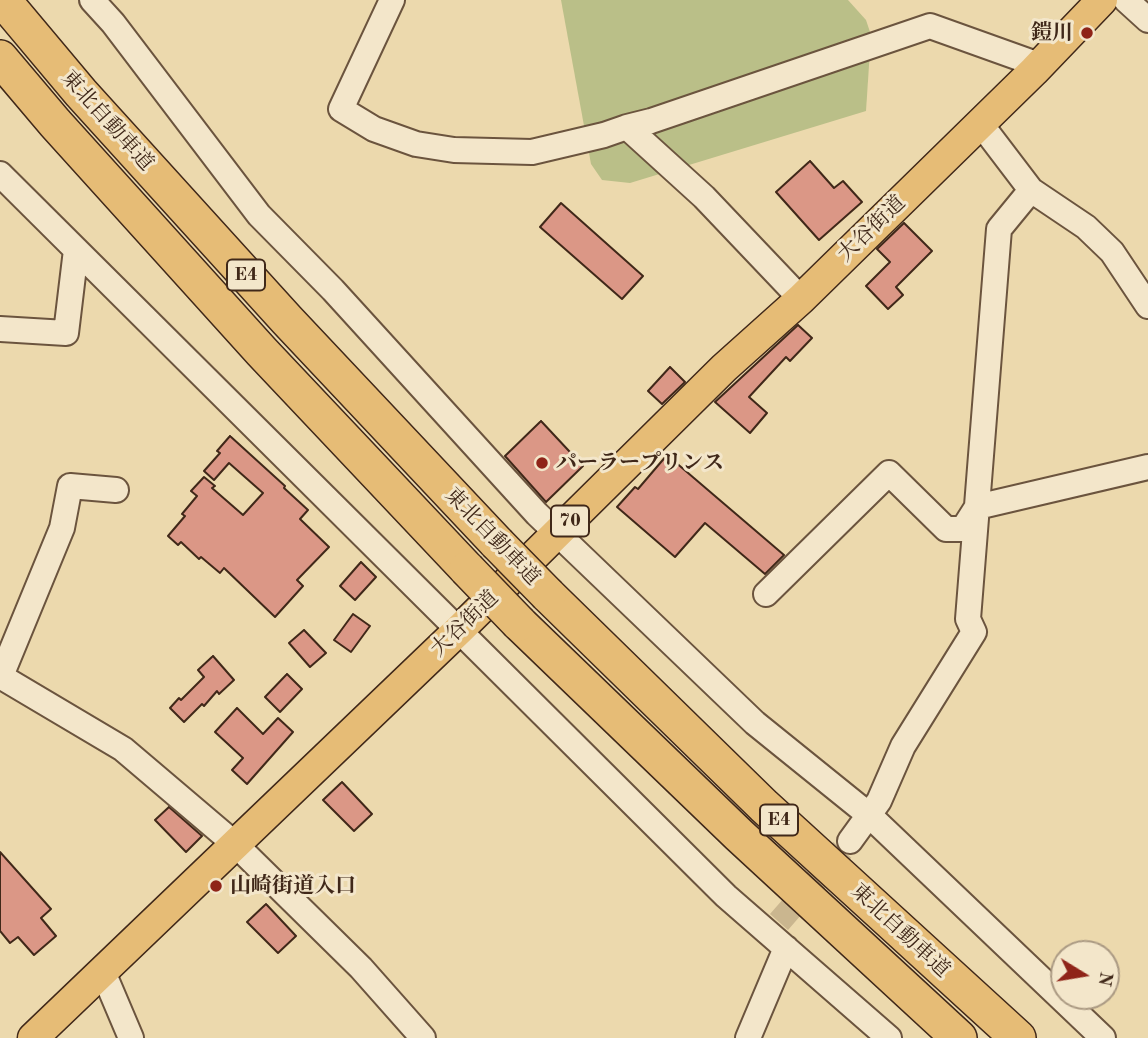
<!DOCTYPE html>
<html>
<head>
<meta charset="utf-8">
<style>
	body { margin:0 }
	#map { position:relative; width:1148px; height:1038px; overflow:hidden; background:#ecd9ad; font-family:"Old Standard TT",serif }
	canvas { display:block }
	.north { position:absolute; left:1050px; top:940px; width:70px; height:70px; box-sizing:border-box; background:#f3e6ca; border:2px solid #ab9a83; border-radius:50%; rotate:101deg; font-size:19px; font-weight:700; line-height:28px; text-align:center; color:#402819 }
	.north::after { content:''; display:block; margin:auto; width:24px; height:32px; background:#8f2418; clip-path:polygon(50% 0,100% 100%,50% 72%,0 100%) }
</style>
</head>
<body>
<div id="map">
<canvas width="1148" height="1038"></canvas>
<div class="north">N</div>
</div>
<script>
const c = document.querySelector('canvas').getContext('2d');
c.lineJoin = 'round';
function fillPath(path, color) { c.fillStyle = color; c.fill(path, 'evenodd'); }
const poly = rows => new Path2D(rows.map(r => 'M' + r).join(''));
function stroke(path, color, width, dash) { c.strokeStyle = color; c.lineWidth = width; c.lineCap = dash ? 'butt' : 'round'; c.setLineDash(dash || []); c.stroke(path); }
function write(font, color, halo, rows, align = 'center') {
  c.font = font + ' "Old Standard TT","Noto Serif JP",serif'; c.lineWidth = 6; c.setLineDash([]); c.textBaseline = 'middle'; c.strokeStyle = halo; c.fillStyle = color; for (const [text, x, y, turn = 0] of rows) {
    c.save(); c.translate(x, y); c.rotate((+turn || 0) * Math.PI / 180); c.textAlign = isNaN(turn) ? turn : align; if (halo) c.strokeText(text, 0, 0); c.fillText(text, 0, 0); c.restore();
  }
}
fillPath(poly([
	[561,0,848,0,866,20,871,35,866,111,630,183,602,180,591,164]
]), '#babf88');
const building = poly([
	[810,161,834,188,843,181,862,202,819,240,776,192,810,161],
	[561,203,643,276,622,299,540,227,561,203],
	[904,223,932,251,896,287,903,295,888,309,866,286,890,262,877,249,904,223],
	[798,325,812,338,790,361,786,357,749,397,767,413,750,433,715,402,798,325],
	[670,367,685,382,662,404,648,391,670,367],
	[541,421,583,466,546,502,505,456,541,421],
	[230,436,285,486,284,488,308,510,300,519,329,547,297,580,303,586,275,617,224,568,220,573,201,557,199,559,181,542,178,545,168,536,185,516,182,514,197,496,191,491,204,477,215,486,212,488,243,515,263,493,229,463,214,480,204,471,220,453,217,451,230,436],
	[667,455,784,555,765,574,705,523,675,557,617,507,635,487,638,489,667,455],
	[361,562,376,577,355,600,340,586,361,562],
	[353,614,370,626,351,652,334,640,353,614],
	[304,630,326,653,310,667,289,643,304,630],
	[213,656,234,680,219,694,217,691,204,706,202,704,184,722,170,708,179,698,181,700,204,677,198,670,213,656],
	[287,674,302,689,280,712,265,697,287,674],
	[237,708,263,734,278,718,293,732,247,784,232,770,243,758,215,732,237,708],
	[342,782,372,814,354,831,323,800,342,782],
	[169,807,202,836,186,852,155,820,169,807],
	[0,852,51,909,41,918,56,936,34,955,18,937,10,943,0,931,0,852],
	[266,904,296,936,278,953,247,922,266,904]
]);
fillPath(building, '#db9786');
stroke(building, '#402819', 2);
stroke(poly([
	[779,922,850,841]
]), '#cab68f', 24, [24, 12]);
const minor = poly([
	[92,0,113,23,259,215,333,290,537,514,755,723,869,815,1103,1038],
	[392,0,341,109,374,129,416,144,454,150,532,152,604,135,627,127,704,197,801,299],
	[1126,0,1148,20],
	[980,123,1031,190,1086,227,1112,252,1148,306],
	[627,127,651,121,930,26,1039,65],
	[0,174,726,896,889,1038],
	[0,329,66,333,76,250],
	[766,594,889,473,946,529,963,529,977,507,1148,467],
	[0,676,123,749,236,845,361,968,423,1038],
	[1,676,62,528,70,486,116,490],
	[850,841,879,801,903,746,974,632,968,619,999,229,1031,190],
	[103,972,131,1038],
	[748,1038,786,948]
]);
const major = poly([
	[33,1038,460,629,724,368,801,299,1034,71,1102,0]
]);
const highway = poly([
	[3,0,81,93,287,320,497,543],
	[0,58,55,123,262,352,467,569],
	[548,595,764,806,1018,1038],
	[519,623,739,835,959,1038]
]);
stroke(minor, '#6b543e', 28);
stroke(major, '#402819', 33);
stroke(highway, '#402819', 38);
stroke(minor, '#f3e6ca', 24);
stroke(major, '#e6bc76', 30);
stroke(highway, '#e6bc76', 35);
const highwayBridge = poly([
	[497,543,548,595],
	[467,569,519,623]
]);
stroke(highwayBridge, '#402819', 38, []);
stroke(highwayBridge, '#e6bc76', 35);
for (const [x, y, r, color] of [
	[1087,33,7,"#8f2418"],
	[542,463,7,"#8f2418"],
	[216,886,7,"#8f2418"]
]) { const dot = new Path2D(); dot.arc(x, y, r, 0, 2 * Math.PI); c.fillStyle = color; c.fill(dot); stroke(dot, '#f3e6ca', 2.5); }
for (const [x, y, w] of [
	[246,275,38],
	[570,521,38],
	[779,820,38]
]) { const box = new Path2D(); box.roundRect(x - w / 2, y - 15.5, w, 31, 5); c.fillStyle = '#f3e6ca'; c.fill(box); stroke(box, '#402819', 2); }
write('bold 19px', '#402819', null, [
	["E4",246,275],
	["70",570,521],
	["E4",779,820]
]);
write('bold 21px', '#402819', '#f3e6ca', [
	["鎧川",1073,33,"right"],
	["パーラープリンス",556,463],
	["山崎街道入口",230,886]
], 'left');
write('21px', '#402819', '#f3e6ca', [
	["東北自動車道",107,121,48],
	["大谷街道",872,229,-44],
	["東北自動車道",492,537,46],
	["大谷街道",465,624,-44],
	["東北自動車道",900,931,43]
]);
</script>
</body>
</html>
